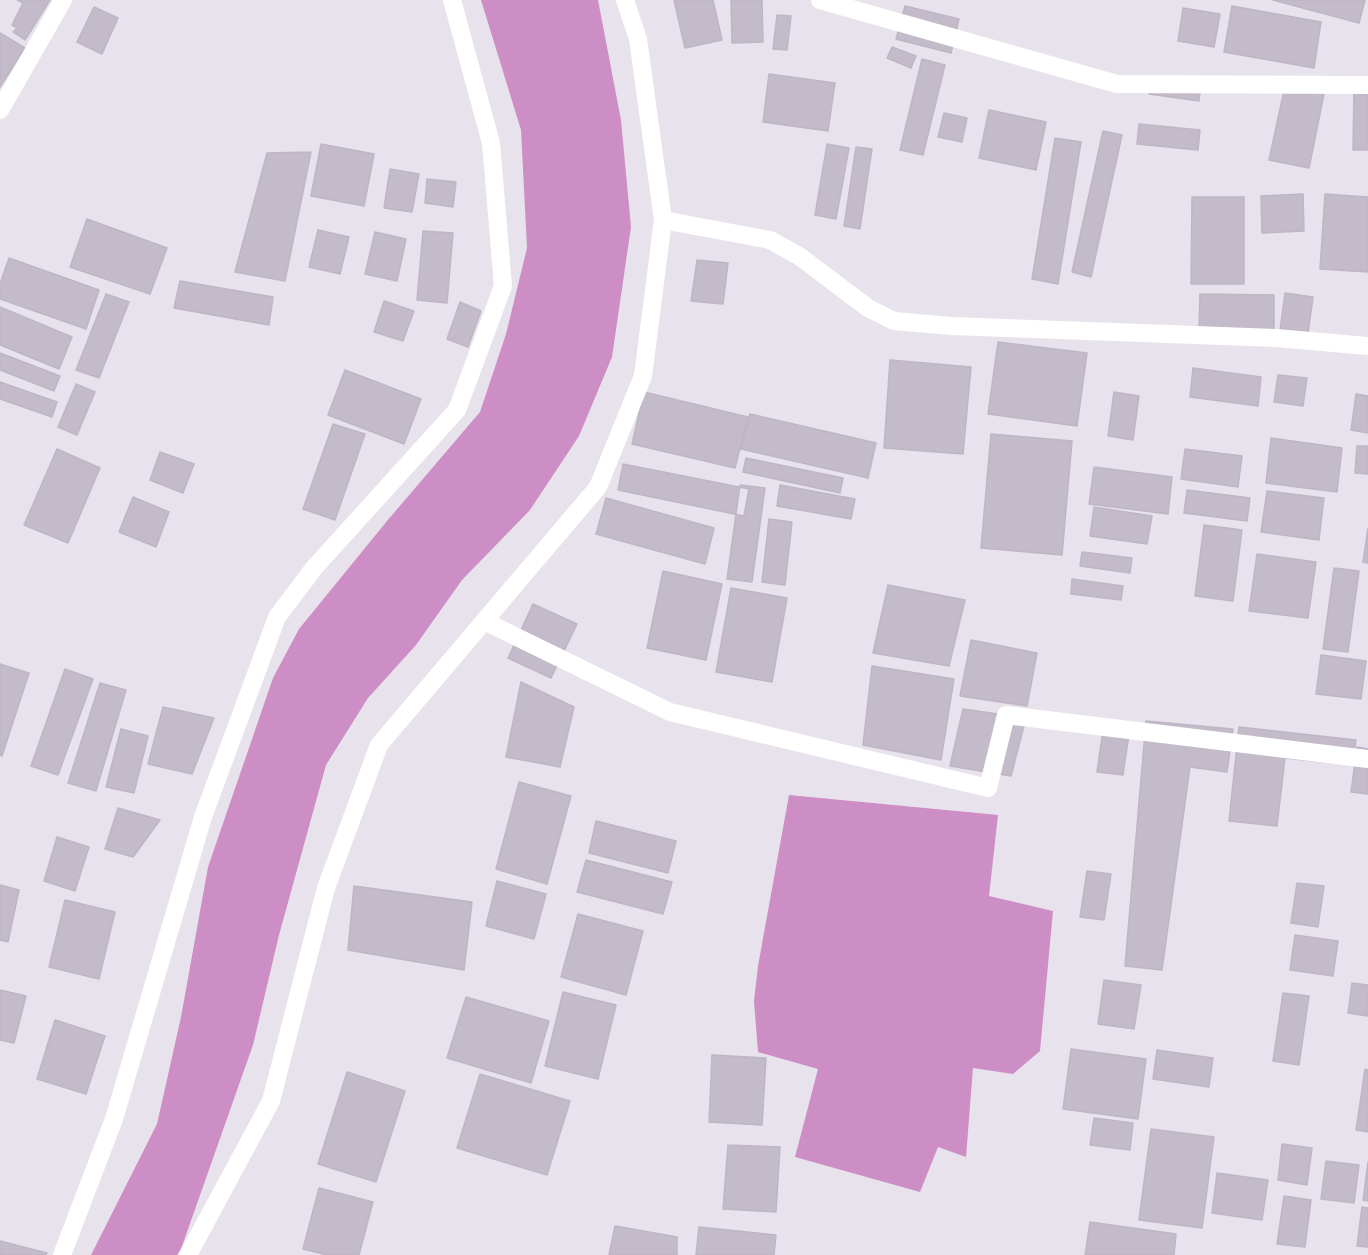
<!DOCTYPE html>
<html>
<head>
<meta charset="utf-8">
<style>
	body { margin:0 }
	canvas { display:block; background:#e7e2ec }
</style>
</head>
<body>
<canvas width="1368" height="1255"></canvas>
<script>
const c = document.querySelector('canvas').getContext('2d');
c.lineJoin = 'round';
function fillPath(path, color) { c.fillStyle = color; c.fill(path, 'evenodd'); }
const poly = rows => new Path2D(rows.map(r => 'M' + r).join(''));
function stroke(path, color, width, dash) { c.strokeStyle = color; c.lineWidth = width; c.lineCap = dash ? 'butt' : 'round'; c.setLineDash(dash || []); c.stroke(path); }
fillPath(poly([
	[481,0,598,0,621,120,631,227,612,357,579,436,530,510,462,580,416,645,368,698,326,765,279,935,253,1045,181,1249,177,1255,91,1255,157,1124,181,1017,208,867,273,678,299,629,387,521,480,412,506,334,527,248,521,130],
	[789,795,998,815,989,896,1053,911,1040,1051,1013,1074,973,1068,966,1157,938,1147,920,1192,795,1157,818,1069,758,1052,754,1001,758,966]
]), '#cd8ec5');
const building = poly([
	[17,0,50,0,25,40,13,32,17,28,12,25,23,3,17,0],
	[674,0,713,0,722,40,685,48,674,0],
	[731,0,762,0,763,42,732,43,731,0],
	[1273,0,1365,0,1359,23,1273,0],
	[905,6,959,19,951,53,896,39,905,6],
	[1232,6,1321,22,1314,68,1224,52,1232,6],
	[94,7,118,18,102,54,77,42,94,7],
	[1183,8,1220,14,1214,47,1178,41,1183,8],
	[777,15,791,16,787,50,773,49,777,15],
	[0,33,25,48,0,87,0,33],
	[892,47,916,56,911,68,887,58,892,47],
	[922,59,945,65,923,155,900,150,922,59],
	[769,74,835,83,828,131,763,122,769,74],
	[1151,77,1201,83,1199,101,1149,94,1151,77],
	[1285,86,1324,94,1309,168,1269,160,1285,86],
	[1354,89,1368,89,1368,150,1353,150,1354,89],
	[989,110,1046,122,1036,170,979,158,989,110],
	[944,113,967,118,962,142,938,137,944,113],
	[1139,124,1200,130,1198,150,1137,144,1139,124],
	[1103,131,1122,135,1091,277,1072,272,1103,131],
	[1055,138,1081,142,1058,284,1032,279,1055,138],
	[321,144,374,154,364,206,311,196,321,144],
	[827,144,849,148,836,219,815,215,827,144],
	[856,147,872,149,860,229,844,226,856,147],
	[311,152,285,281,235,272,267,153,311,152],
	[390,169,419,174,412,212,384,208,390,169],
	[427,179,456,182,453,207,425,203,427,179],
	[1303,194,1304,231,1262,233,1261,196,1303,194],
	[1325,194,1368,197,1368,272,1320,269,1325,194],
	[1192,197,1244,197,1244,284,1191,284,1192,197],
	[87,219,167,248,150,294,70,267,87,219],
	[318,230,349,237,340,274,309,267,318,230],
	[423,231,453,233,447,303,417,300,423,231],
	[375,232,406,239,397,281,365,274,375,232],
	[9,258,99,290,86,329,0,299,0,284,9,258],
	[697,260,728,263,723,304,691,301,697,260],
	[180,281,273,297,269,325,174,308,180,281],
	[1285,293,1313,297,1307,341,1279,338,1285,293],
	[106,294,129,302,99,378,76,370,106,294],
	[1200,294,1274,295,1274,333,1199,332,1200,294],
	[384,301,414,311,403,341,374,332,384,301],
	[460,302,481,311,468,347,447,339,460,302],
	[0,307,72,337,59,369,0,345,0,307],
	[998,342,1087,353,1077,426,988,414,998,342],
	[0,353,60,376,54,391,0,370,0,353],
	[890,360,971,367,963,454,884,448,890,360],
	[1193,368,1261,377,1258,406,1190,397,1193,368],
	[345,370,421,399,404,444,328,415,345,370],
	[1278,375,1307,378,1303,406,1274,402,1278,375],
	[0,382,57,402,52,417,0,399,0,382],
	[76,384,95,392,77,435,58,427,76,384],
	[644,392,748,417,735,468,632,444,644,392],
	[1114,392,1139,396,1133,440,1108,436,1114,392],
	[1356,394,1368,396,1368,433,1351,430,1356,394],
	[750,414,876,443,868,478,741,449,750,414],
	[333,424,365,434,335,520,303,509,333,424],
	[991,434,1072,441,1062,555,981,548,991,434],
	[1271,438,1342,448,1337,492,1266,483,1271,438],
	[1357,446,1368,446,1368,474,1355,473,1357,446],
	[57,449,100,468,68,543,24,525,57,449],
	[1185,449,1242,456,1238,487,1181,479,1185,449],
	[160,452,194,464,183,493,150,480,160,452],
	[746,458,843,478,840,493,743,472,746,458],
	[623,464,749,489,744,516,618,490,623,464],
	[1094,467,1172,477,1168,514,1089,504,1094,467],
	[740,485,765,488,752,582,727,579,740,485],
	[780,485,855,499,851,519,777,506,780,485],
	[1187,490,1250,498,1247,521,1184,513,1187,490],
	[1267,491,1324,498,1319,540,1261,532,1267,491],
	[133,497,169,512,156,547,119,532,133,497],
	[606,498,714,528,705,564,596,534,606,498],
	[1094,507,1152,516,1147,544,1090,536,1094,507],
	[769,519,792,522,785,585,762,582,769,519],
	[1204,525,1242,530,1233,601,1195,596,1204,525],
	[1368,528,1368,563,1363,562,1368,528],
	[1082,552,1132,558,1130,573,1080,566,1082,552],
	[1257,554,1316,562,1308,618,1249,611,1257,554],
	[1334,568,1359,571,1348,652,1323,649,1334,568],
	[663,571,722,584,706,660,647,648,663,571],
	[1072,579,1123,586,1121,600,1071,594,1072,579],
	[888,585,965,600,949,666,873,653,888,585],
	[731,588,787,598,772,682,716,672,731,588],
	[533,604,577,624,551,678,508,658,533,604],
	[971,640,1037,653,1027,706,960,696,971,640],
	[1321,655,1366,661,1361,699,1316,694,1321,655],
	[0,664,29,673,2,756,0,755,0,664],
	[872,666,954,679,941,760,863,745,872,666],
	[65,669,93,679,58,775,31,766,65,669],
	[521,682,574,707,560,767,506,757,521,682],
	[100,683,126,690,96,791,68,783,100,683],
	[163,707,214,718,192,774,148,764,163,707],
	[963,709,1026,718,1011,776,950,766,963,709],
	[1146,721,1233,729,1227,772,1190,767,1162,970,1125,966,1146,721],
	[1104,723,1130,727,1123,775,1097,772,1104,723],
	[1239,727,1356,740,1352,765,1285,758,1277,826,1229,821,1239,727],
	[121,729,148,736,134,793,106,787,121,729],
	[1357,747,1368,749,1368,794,1351,792,1357,747],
	[519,782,571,796,547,884,496,869,519,782],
	[118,808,160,820,133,857,105,849,118,808],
	[596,821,676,841,668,873,589,853,596,821],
	[57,837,89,847,75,891,44,881,57,837],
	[586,860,672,882,663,914,577,892,586,860],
	[1087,871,1111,874,1104,920,1080,917,1087,871],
	[497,881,546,894,534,939,486,926,497,881],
	[1297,883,1324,886,1318,927,1291,923,1297,883],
	[0,885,19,890,8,942,0,940,0,885],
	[354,886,472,902,464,970,348,950,354,886],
	[65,900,115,912,99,979,49,967,65,900],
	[578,914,643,931,626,995,561,977,578,914],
	[1295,935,1338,941,1333,976,1290,970,1295,935],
	[1104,980,1141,985,1134,1029,1098,1024,1104,980],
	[1352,983,1368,985,1368,1016,1348,1013,1352,983],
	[0,990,26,996,14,1043,0,1040,0,990],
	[563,992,616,1005,598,1079,545,1066,563,992],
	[1283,993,1309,996,1299,1065,1273,1061,1283,993],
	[466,997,549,1021,531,1083,447,1058,466,997],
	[55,1020,105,1036,86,1094,37,1079,55,1020],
	[1071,1049,1146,1059,1138,1119,1063,1109,1071,1049],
	[1157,1050,1213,1058,1209,1087,1153,1079,1157,1050],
	[712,1055,766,1058,762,1125,709,1122,712,1055],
	[1365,1069,1368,1070,1368,1132,1356,1130,1365,1069],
	[347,1072,405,1091,376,1182,318,1164,347,1072],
	[480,1074,570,1101,547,1175,457,1148,480,1074],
	[1094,1118,1133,1123,1130,1150,1090,1145,1094,1118],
	[1151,1129,1214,1137,1202,1228,1139,1220,1151,1129],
	[1282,1144,1312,1148,1307,1185,1278,1180,1282,1144],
	[728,1145,780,1147,776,1212,723,1209,728,1145],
	[1326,1161,1359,1165,1354,1203,1321,1199,1326,1161],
	[1368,1162,1368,1201,1363,1200,1368,1162],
	[1217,1173,1268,1180,1262,1220,1212,1213,1217,1173],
	[319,1188,373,1202,359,1255,327,1255,303,1249,319,1188],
	[1284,1196,1311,1200,1305,1247,1277,1244,1284,1196],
	[1362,1207,1368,1208,1368,1247,1357,1246,1362,1207],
	[1090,1222,1176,1234,1174,1255,1085,1255,1090,1222],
	[615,1226,677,1237,677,1255,609,1255,615,1226],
	[699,1227,776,1235,774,1255,696,1255,699,1227],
	[0,1241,47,1253,45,1255,0,1255,0,1241]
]);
fillPath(building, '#c3bbc9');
stroke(building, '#beb5c5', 1.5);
stroke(poly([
	[820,0,1117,84,1368,85],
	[0,110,63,0],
	[663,220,770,240,799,256,868,308,894,321,952,326,1276,338,1368,346],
	[484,621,670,712,988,788,1006,715,1368,759],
	[62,1255,114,1119,203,817,277,617,314,568,457,410,503,286,491,143,452,0],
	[188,1255,271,1101,326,888,379,745,598,487,643,376,663,220,638,39,625,0]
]), '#fff', 18);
</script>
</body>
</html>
